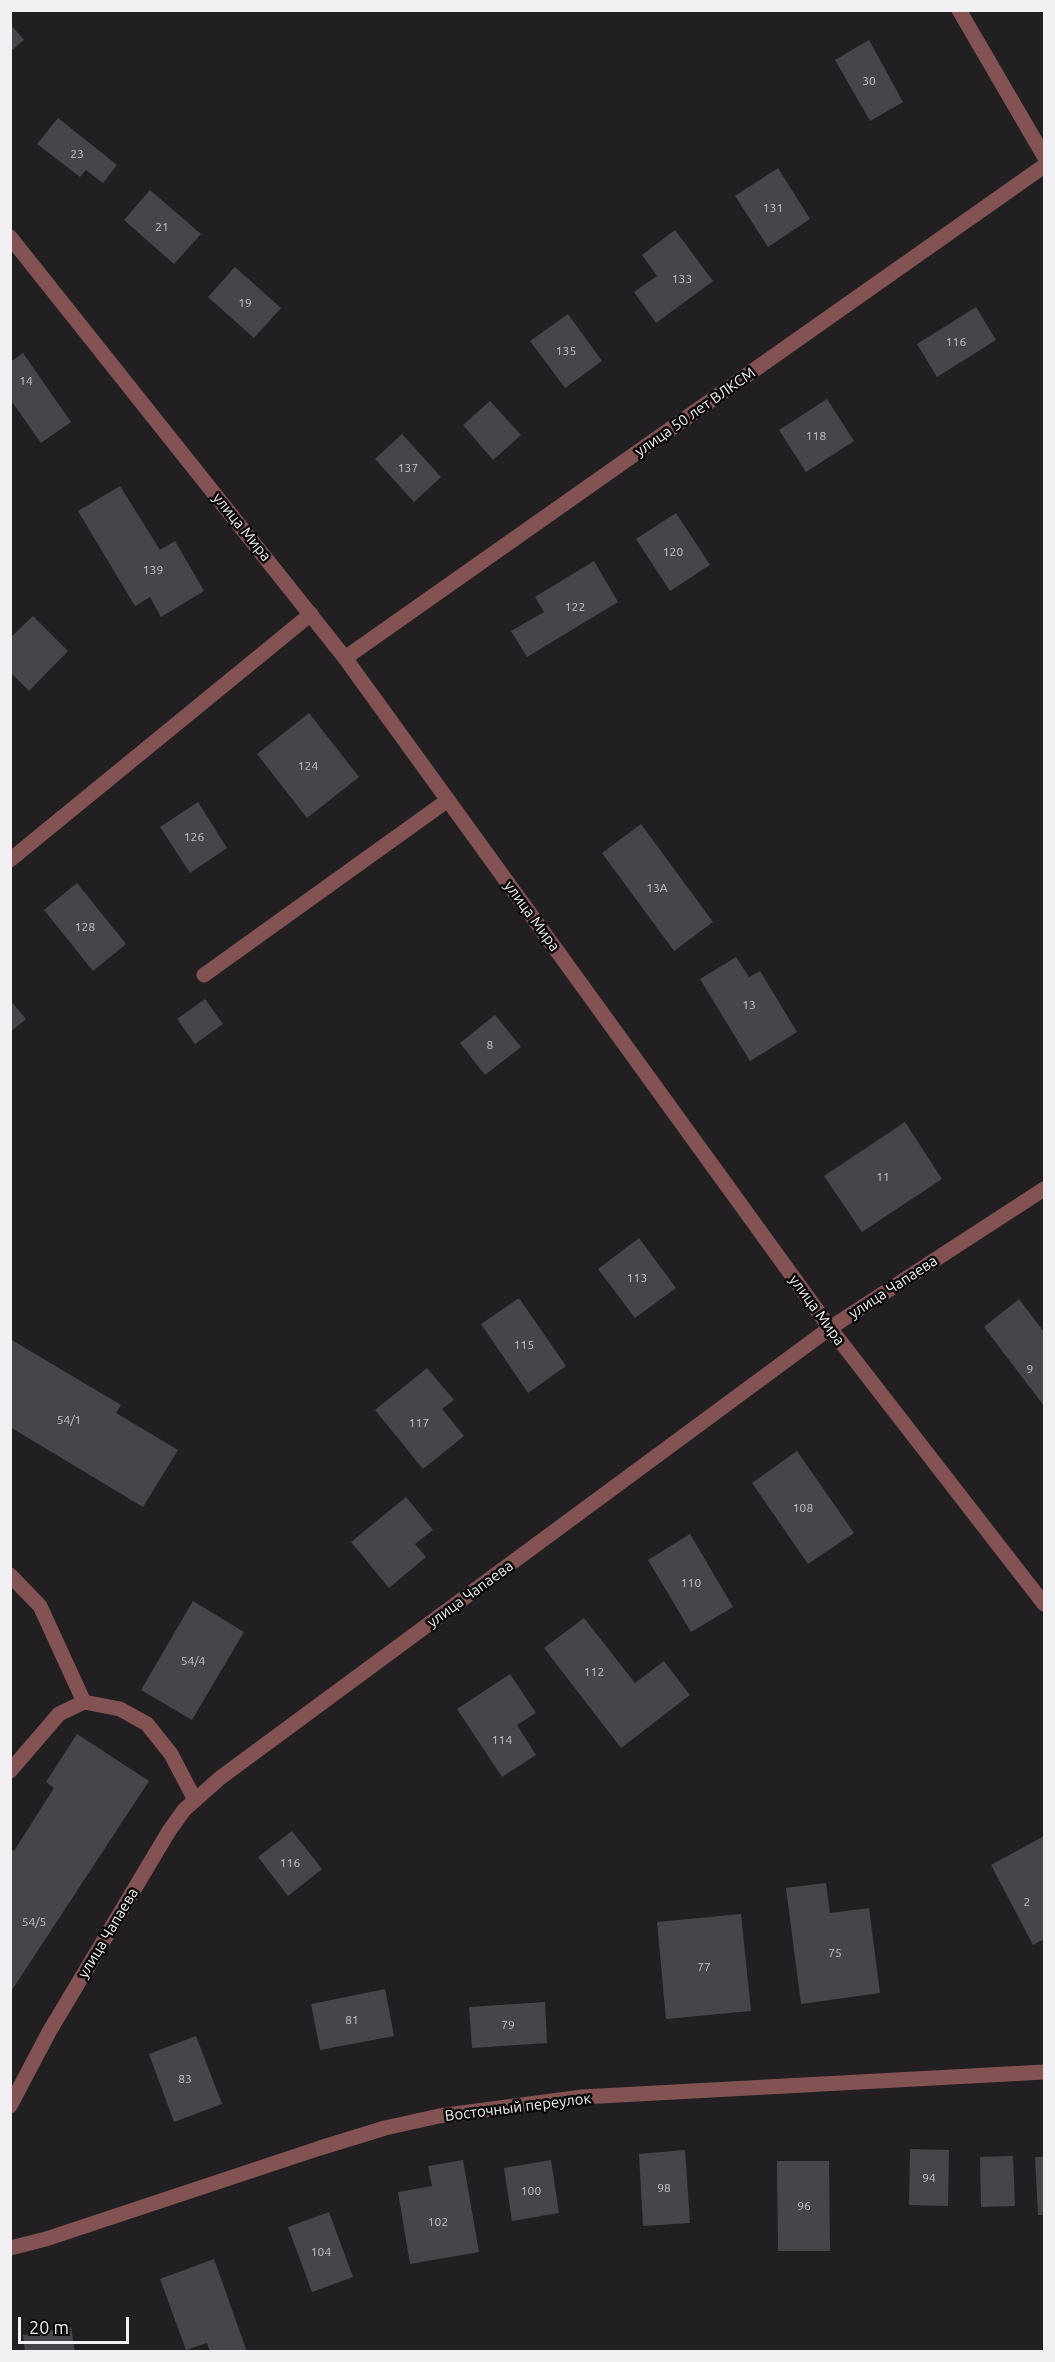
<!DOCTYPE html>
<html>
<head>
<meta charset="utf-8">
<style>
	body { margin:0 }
	#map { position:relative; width:1055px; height:2362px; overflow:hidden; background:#221f23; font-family:Ubuntu,sans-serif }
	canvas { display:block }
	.frame { position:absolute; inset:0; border:12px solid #f1f0f2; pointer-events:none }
	.scale { position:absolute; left:18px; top:2317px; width:111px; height:27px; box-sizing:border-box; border:3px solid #f1f0f2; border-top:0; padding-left:8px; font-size:18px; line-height:21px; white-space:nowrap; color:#f1f0f2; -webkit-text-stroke:4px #0b0a0b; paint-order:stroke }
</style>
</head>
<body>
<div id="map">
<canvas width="1055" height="2362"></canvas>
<div class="frame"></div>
<div class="scale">20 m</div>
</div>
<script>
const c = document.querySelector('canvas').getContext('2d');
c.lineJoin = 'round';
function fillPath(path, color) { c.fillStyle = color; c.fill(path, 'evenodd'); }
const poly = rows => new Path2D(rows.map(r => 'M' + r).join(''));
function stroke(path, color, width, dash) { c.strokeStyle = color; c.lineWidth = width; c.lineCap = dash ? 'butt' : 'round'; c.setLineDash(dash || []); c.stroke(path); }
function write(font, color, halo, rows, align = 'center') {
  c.font = font + ' Ubuntu,sans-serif'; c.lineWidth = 5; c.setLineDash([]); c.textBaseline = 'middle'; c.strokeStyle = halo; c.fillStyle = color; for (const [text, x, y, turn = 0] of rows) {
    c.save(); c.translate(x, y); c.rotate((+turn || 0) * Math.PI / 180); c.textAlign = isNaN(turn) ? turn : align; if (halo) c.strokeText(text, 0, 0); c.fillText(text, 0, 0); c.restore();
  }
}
fillPath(poly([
	[10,24,24,40,10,52],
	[869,40,903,102,870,121,835,60],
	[58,118,117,165,103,183,86,170,80,177,37,144],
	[778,168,810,219,768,247,735,196],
	[150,190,201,234,174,264,124,220],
	[675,230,713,281,656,323,634,292,657,276,642,255],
	[235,267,281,308,254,338,208,297],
	[976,307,996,340,937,377,917,344],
	[568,314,602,361,565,388,530,341],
	[23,353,71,422,41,443,10,399,10,362],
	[827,399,854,441,806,472,779,430],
	[490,401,521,435,493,460,463,425],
	[402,434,441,477,414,502,375,459],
	[120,486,160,550,175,541,204,591,161,617,150,597,135,606,78,511],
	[676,513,710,565,670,591,636,539],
	[594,561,618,602,527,657,511,631,544,612,535,597],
	[33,616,68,651,29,691,10,672,10,638],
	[309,713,359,777,307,818,257,754],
	[198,802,227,848,190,873,160,827],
	[641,824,713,922,674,951,602,853],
	[77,883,126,944,93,971,44,910],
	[736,957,749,977,760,971,797,1032,750,1061,700,979],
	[205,999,223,1024,195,1044,177,1019],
	[10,1000,26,1019,10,1032],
	[495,1015,521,1047,485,1075,460,1043],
	[905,1122,942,1179,862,1232,824,1176],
	[639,1238,676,1288,635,1318,598,1269],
	[519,1298,566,1366,528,1393,481,1324],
	[1019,1299,1044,1332,1044,1406,984,1327],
	[10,1339,121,1405,116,1413,178,1450,143,1507,10,1427],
	[427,1368,454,1400,442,1409,464,1436,423,1469,375,1410],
	[797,1451,854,1533,808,1564,752,1483],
	[406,1497,433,1530,415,1544,426,1557,389,1588,351,1542],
	[690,1534,733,1607,691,1632,648,1560],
	[193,1601,244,1632,192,1720,141,1690],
	[584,1618,635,1683,664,1661,690,1695,621,1748,544,1648],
	[510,1674,536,1713,517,1725,536,1755,502,1777,457,1709],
	[77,1734,149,1781,10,1993,10,1849,14,1851,54,1788,46,1782],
	[292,1831,322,1869,288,1896,258,1857],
	[1044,1836,1044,1939,1033,1945,991,1865],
	[826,1883,830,1913,869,1908,880,1993,801,2004,786,1888],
	[741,1914,751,2011,666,2019,657,1922],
	[385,1989,394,2036,320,2050,311,2004],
	[545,2002,547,2043,472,2048,469,2007],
	[196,2036,222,2104,174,2122,149,2054],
	[910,2149,949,2150,948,2206,909,2205],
	[685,2150,690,2223,643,2226,639,2154],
	[1013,2156,1015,2206,981,2207,980,2157],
	[1035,2157,1044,2157,1044,2215,1038,2215],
	[463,2160,479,2252,410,2264,398,2192,432,2186,428,2166],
	[551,2160,559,2213,512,2221,504,2168],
	[777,2161,829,2161,830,2251,778,2251],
	[329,2212,353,2277,312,2292,288,2227],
	[214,2259,247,2352,210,2352,207,2343,186,2350,160,2279],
	[71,2327,75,2352,25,2352,23,2335]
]), '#47454a');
stroke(poly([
	[10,860,311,614],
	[204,975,448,800],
	[10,1575,40,1606,84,1702],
	[10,1771,59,1714,84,1702,120,1709,147,1724,171,1754,195,1800]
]), '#835353', 15);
stroke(poly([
	[959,10,1044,156],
	[10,237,345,658,830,1328,1044,1604],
	[345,658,1044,166],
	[10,2106,49,2032,169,1831,184,1810,220,1778,830,1328,1044,1189]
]), '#835353', 15);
stroke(poly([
	[10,2248,46,2239,320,2148,385,2128,439,2116,582,2097,1044,2072]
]), '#835353', 15);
write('12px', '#c6c5c8', null, [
	["30",869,81],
	["23",77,154],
	["131",773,208],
	["21",162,227],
	["133",682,279],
	["19",245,303],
	["116",956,342],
	["135",566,351],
	["14",26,381],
	["118",816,436],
	["137",408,468],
	["120",673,552],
	["139",153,570],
	["122",575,607],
	["124",308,766],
	["126",194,837],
	["13А",657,888],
	["128",85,927],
	["13",749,1005],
	["8",490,1045],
	["11",883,1177],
	["113",637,1278],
	["115",524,1345],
	["9",1030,1369],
	["54/1",69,1420],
	["117",419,1423],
	["108",803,1508],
	["110",691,1583],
	["54/4",193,1661],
	["112",594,1672],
	["114",502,1740],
	["116",290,1863],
	["2",1027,1902],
	["54/5",34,1922],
	["75",835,1953],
	["77",704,1967],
	["81",352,2020],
	["79",508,2025],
	["83",185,2079],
	["94",929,2178],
	["98",664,2188],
	["100",531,2191],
	["96",804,2206],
	["102",438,2222],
	["104",321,2252]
]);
write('15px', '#f1f0f2', '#0b0a0b', [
	["улица 50 лет ВЛКСМ",695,412,-35],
	["улица Мира",242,527,51],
	["улица Мира",532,916,54],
	["улица Чапаева",893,1287,-33],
	["улица Мира",817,1310,54],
	["улица Чапаева",470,1594,-36],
	["улица Чапаева",108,1933,-59],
	["Восточный переулок",518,2107,-7]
]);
</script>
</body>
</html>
